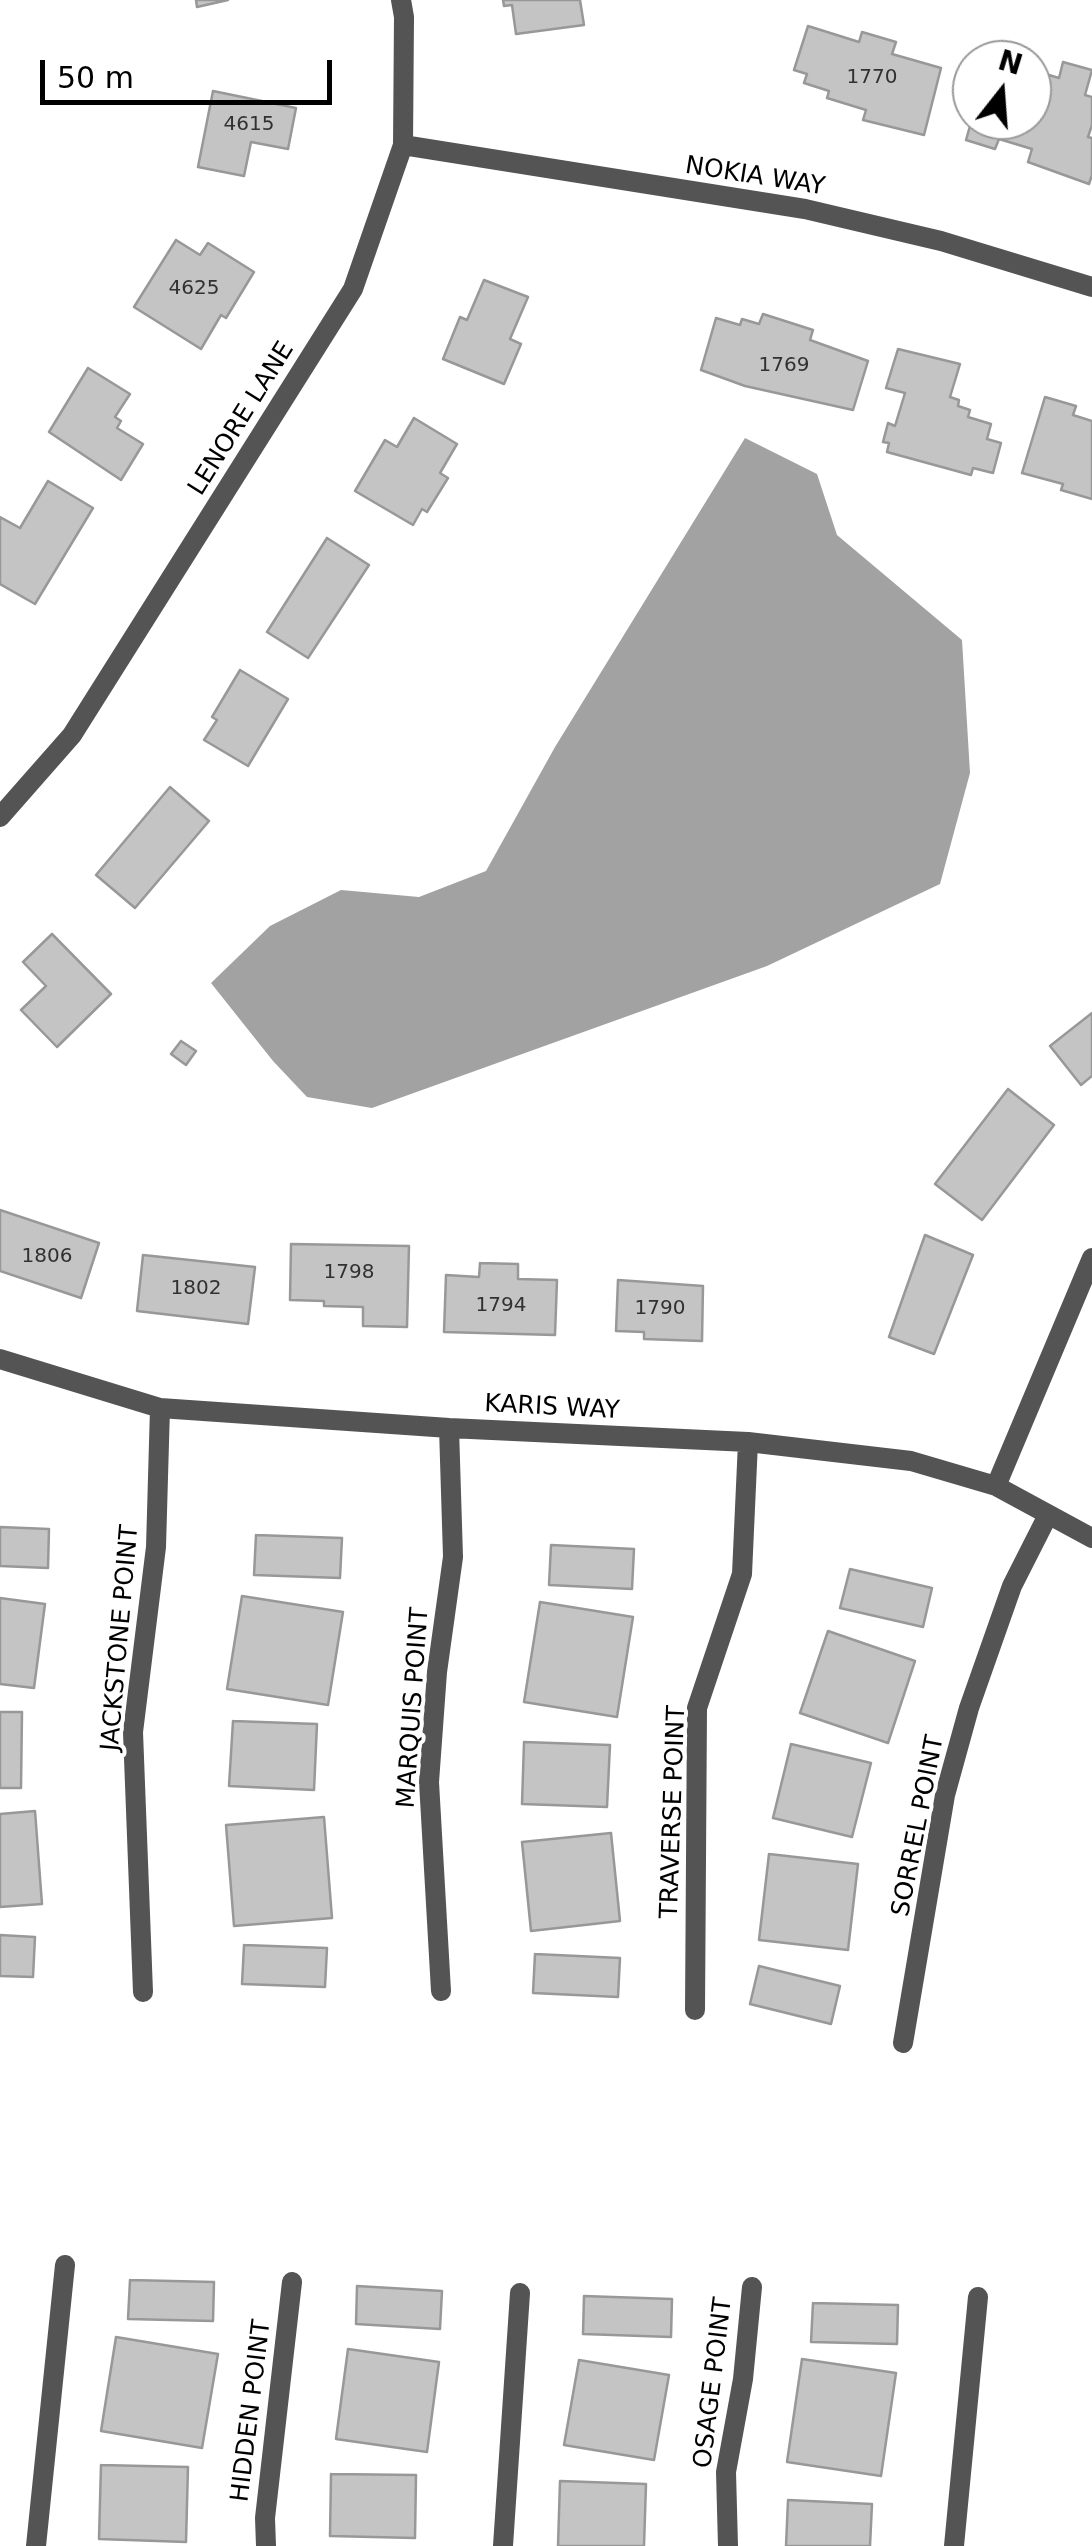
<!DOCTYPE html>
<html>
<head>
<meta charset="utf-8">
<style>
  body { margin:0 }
  #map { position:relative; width:1092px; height:2546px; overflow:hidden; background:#fff; font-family:"DejaVu Sans",sans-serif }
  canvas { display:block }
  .north { position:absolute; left:952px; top:40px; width:100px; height:100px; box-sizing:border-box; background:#fff; border:2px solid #999; border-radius:50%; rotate:17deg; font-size:28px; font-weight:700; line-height:40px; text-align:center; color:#000 }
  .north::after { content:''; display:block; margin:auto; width:35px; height:45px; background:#000; clip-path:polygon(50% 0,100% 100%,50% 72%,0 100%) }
  .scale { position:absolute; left:40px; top:60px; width:292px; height:45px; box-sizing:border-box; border:5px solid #000; border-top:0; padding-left:12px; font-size:30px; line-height:35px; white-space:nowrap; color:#000; -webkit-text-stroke:8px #fff; paint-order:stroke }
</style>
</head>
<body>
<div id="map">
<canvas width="1092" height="2546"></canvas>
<div class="north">N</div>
<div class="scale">50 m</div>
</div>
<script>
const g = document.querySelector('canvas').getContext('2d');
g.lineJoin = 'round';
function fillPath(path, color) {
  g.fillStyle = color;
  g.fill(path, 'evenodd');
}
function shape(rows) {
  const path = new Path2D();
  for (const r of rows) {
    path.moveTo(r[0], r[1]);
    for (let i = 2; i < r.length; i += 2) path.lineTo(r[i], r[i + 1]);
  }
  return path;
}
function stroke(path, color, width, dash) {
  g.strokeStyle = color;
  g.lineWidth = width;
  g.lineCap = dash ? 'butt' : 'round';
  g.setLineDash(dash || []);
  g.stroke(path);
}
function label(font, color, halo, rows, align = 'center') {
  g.font = font + ' "DejaVu Sans",sans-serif';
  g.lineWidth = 8;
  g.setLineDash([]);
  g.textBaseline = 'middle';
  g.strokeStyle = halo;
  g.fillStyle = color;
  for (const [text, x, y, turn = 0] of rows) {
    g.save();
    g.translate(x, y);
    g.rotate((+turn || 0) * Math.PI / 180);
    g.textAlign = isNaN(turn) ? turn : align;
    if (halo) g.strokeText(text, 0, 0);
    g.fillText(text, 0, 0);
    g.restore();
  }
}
const water = shape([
  [745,438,817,474,837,535,962,640,970,773,940,884,767,966,372,1108,307,1097,273,1061,211,983,270,926,341,890,419,897,486,871,555,747]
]);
const building = shape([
  [196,0,228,0,197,7,196,0],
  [503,0,580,0,584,25,516,34,512,5,504,6,503,0],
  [808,26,859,42,862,32,896,42,892,54,941,68,924,135,863,120,866,110,827,98,829,91,804,83,807,74,794,70,808,26],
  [1063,62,1092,70,1085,95,1092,97,1092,125,1088,137,1092,138,1092,175,1089,184,1028,162,1032,149,999,139,995,149,966,140,972,119,1032,120,1032,70,1059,78,1063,62],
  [213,91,296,108,288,149,251,142,244,176,198,167,213,91],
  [176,240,200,255,208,243,254,272,226,318,221,315,201,349,134,307,176,240],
  [484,280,528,297,510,339,521,344,504,384,443,359,460,317,467,320,484,280],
  [763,314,813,330,810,340,868,361,853,410,745,386,701,370,716,318,740,325,742,319,759,324,763,314],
  [898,349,960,364,950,397,959,400,958,406,970,410,968,417,991,424,987,439,1001,443,993,473,973,468,971,475,887,452,889,443,883,442,888,423,895,426,905,393,886,388,898,349],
  [88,368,130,394,115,417,121,421,117,428,143,444,121,480,49,432,88,368],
  [1045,397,1076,406,1073,415,1092,421,1092,499,1061,490,1063,484,1022,473,1045,397],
  [414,418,457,444,440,473,448,478,427,512,422,509,413,525,355,491,385,440,397,447,414,418],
  [48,481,93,508,35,604,0,584,0,517,20,528,48,481],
  [327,538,369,565,308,658,267,632,327,538],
  [240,670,288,699,248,766,204,740,217,720,212,717,240,670],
  [170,787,209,821,135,908,96,875,170,787],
  [52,934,111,994,57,1047,21,1010,46,986,23,962,52,934],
  [1092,1013,1092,1076,1081,1085,1050,1046,1092,1013],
  [181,1041,196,1051,186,1065,171,1054,181,1041],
  [1008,1089,1054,1125,982,1220,935,1184,1008,1089],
  [0,1210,99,1243,81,1298,0,1271,0,1210],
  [925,1235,973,1255,934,1354,889,1337,925,1235],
  [291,1244,409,1246,407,1327,363,1326,363,1307,324,1306,324,1301,290,1300,291,1244],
  [143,1255,255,1267,248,1324,137,1311,143,1255],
  [480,1263,518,1264,518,1279,557,1280,555,1335,444,1332,446,1275,479,1277,480,1263],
  [618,1280,703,1286,702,1341,644,1339,644,1332,616,1331,618,1280],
  [0,1527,49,1529,48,1568,0,1566,0,1527],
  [256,1535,342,1538,340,1578,254,1575,256,1535],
  [551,1545,634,1549,632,1589,549,1585,551,1545],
  [850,1569,932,1588,923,1627,840,1608,850,1569],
  [242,1596,343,1612,328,1705,227,1689,242,1596],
  [0,1598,45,1604,34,1688,0,1684,0,1598],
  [540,1602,633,1617,617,1717,524,1702,540,1602],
  [828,1631,915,1661,888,1743,800,1713,828,1631],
  [0,1712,22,1712,21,1788,0,1788,0,1712],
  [233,1721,317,1724,314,1790,229,1786,233,1721],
  [524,1742,610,1745,607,1807,522,1804,524,1742],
  [791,1744,871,1763,852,1837,773,1818,791,1744],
  [35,1811,42,1904,0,1907,0,1814,35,1811],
  [324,1817,332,1918,234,1926,226,1825,324,1817],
  [611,1833,620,1921,531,1931,522,1842,611,1833],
  [769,1854,858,1864,848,1950,759,1940,769,1854],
  [0,1935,35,1937,33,1977,0,1976,0,1935],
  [244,1945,327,1948,325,1987,242,1984,244,1945],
  [535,1954,620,1958,618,1997,533,1993,535,1954],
  [759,1966,840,1986,831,2024,750,2004,759,1966],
  [130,2280,214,2282,213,2321,128,2319,130,2280],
  [357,2286,442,2291,440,2329,356,2324,357,2286],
  [584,2296,672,2299,671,2337,583,2334,584,2296],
  [813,2303,898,2305,897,2344,811,2342,813,2303],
  [116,2337,218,2354,202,2448,101,2431,116,2337],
  [348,2349,439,2362,427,2452,336,2439,348,2349],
  [802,2359,896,2373,881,2476,787,2462,802,2359],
  [579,2360,669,2375,654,2460,564,2445,579,2360],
  [101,2465,188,2467,186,2542,99,2539,101,2465],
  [331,2474,416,2475,415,2538,330,2536,331,2474],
  [560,2481,646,2484,644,2546,558,2546,560,2481],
  [788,2500,872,2504,870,2546,786,2546,788,2500]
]);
const street = shape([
  [403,145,805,209,941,241,1092,287],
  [0,817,72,735,353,289,403,145,404,17,401,0],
  [0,1359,160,1408,449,1428,748,1442,911,1461,996,1486,1092,1538],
  [996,1486,1092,1258],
  [441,1991,429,1782,437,1672,453,1557,449,1428],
  [143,1992,133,1732,156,1547,160,1408],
  [695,2010,697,1708,742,1574,748,1442],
  [903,2043,945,1795,969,1708,1012,1586,1048,1515],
  [36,2546,65,2265],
  [266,2546,265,2518,292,2282],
  [503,2546,520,2293],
  [728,2546,726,2472,743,2379,752,2287],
  [954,2546,978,2297]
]);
const numberNames = [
  ["1770",872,78],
  ["4615",249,125],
  ["4625",194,289],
  ["1769",784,366],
  ["1806",47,1257],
  ["1798",349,1273],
  ["1802",196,1289],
  ["1794",501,1306],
  ["1790",660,1309]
];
const streetNames = [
  ["NOKIA WAY",755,177,9],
  ["LENORE LANE",242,419,-58],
  ["KARIS WAY",552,1408,3],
  ["JACKSTONE POINT",121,1638,-85],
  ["MARQUIS POINT",414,1708,-86],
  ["TRAVERSE POINT",674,1812,-88],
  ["SORREL POINT",919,1826,-79],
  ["OSAGE POINT",714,2383,-83],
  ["HIDDEN POINT",252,2411,-83]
];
fillPath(water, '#a2a2a2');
fillPath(building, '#c4c4c4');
stroke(building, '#989898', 2.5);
stroke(street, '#545454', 20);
label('20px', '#313131', null, numberNames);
label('25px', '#000', '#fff', streetNames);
</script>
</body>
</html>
